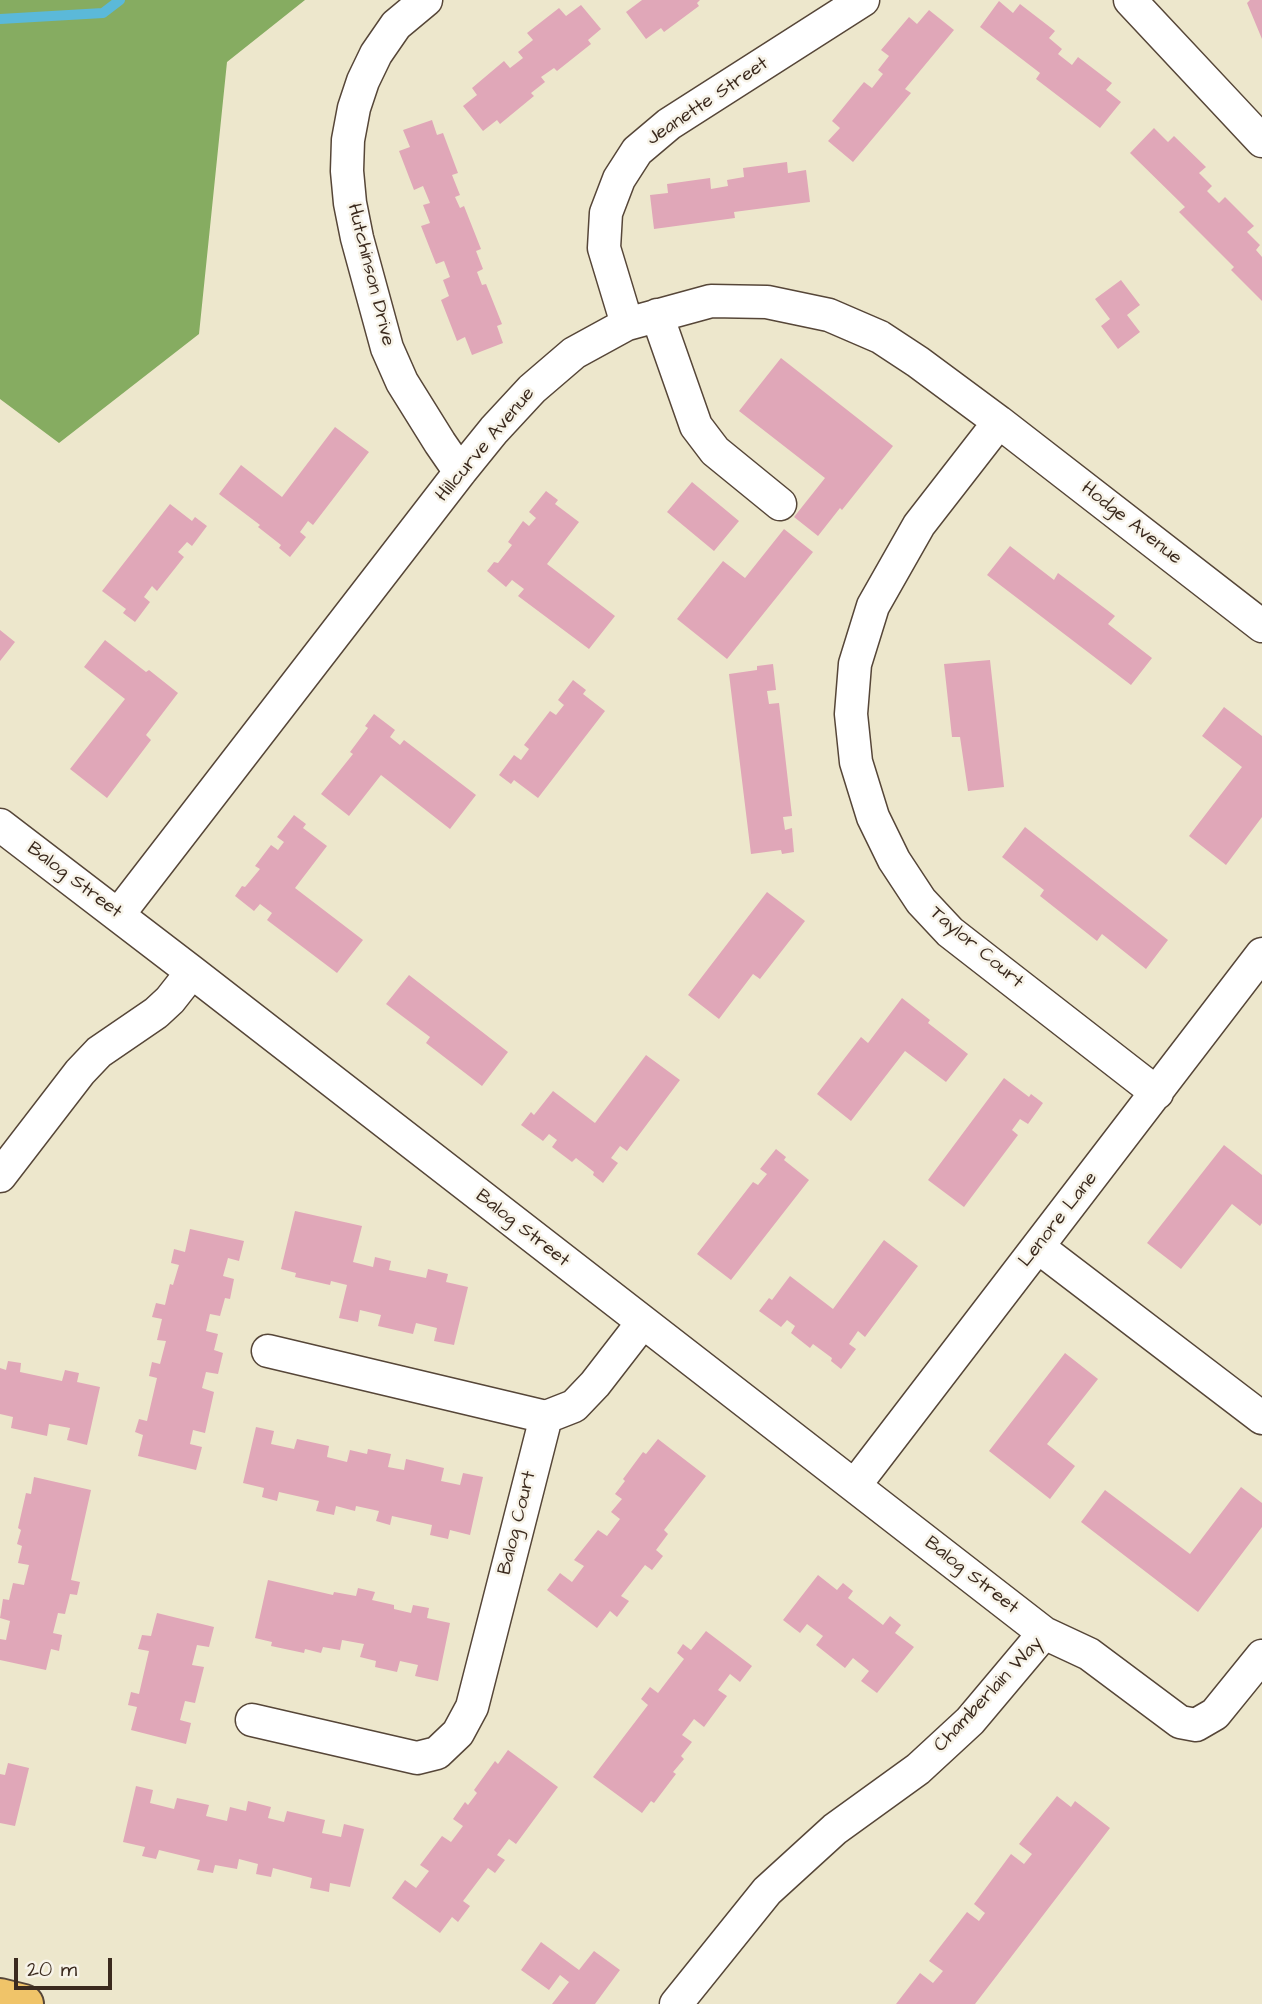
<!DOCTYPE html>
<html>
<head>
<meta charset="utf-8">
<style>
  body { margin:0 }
  #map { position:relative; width:1262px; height:2004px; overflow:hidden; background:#ede7cc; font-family:"Architects Daughter",sans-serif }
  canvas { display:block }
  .scale { position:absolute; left:14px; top:1958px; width:98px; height:32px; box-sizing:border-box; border:4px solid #3b2a1e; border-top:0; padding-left:9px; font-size:21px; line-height:24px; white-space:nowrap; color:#3b2a1e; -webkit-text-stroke:5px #f7f3e8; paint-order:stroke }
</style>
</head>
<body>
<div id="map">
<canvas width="1262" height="2004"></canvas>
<div class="scale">20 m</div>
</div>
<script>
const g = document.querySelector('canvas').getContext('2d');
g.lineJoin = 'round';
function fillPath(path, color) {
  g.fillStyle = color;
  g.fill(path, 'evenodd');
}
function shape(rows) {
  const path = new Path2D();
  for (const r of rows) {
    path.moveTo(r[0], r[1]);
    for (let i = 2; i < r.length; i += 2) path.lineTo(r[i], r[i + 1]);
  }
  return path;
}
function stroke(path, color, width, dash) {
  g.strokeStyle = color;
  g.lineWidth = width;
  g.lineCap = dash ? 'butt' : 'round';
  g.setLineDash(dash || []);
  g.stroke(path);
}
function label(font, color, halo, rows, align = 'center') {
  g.font = font + ' "Architects Daughter",sans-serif';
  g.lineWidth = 5;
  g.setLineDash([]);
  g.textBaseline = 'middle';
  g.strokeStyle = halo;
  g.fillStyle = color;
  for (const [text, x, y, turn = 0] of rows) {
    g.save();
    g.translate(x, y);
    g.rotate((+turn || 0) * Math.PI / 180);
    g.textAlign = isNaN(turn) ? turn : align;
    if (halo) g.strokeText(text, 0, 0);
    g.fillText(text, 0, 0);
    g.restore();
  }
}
const forest = shape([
  [0,0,305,0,227,62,199,334,59,443,0,399]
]);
const stream = shape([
  [0,19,103,13,120,0]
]);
const building = shape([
  [642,0,700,0,697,3,699,6,664,32,661,28,646,39,626,12],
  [1250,0,1262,0,1262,39,1247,3],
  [999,1,1013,13,1020,4,1055,31,1049,38,1062,49,1058,54,1072,65,1078,57,1112,83,1106,90,1121,102,1100,128,1036,79,1040,73,980,27],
  [581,5,601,29,588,40,591,44,557,71,554,68,541,77,545,82,531,93,534,96,500,124,497,120,483,131,463,106,477,95,472,88,504,61,510,68,523,58,518,52,533,40,527,33,559,8,566,16],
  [929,10,954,30,905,89,911,93,853,162,828,141,840,128,832,121,864,82,872,88,883,74,878,70,889,56,881,50,909,17,917,24],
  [432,120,437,135,443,133,458,173,452,175,460,195,455,197,460,208,464,206,481,249,476,251,483,269,477,272,482,285,486,284,502,324,497,326,503,343,472,355,465,337,457,341,441,300,449,296,443,280,450,277,444,261,436,264,421,226,430,223,423,205,430,203,423,186,414,190,399,151,410,147,403,130],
  [1154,128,1168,142,1174,136,1206,167,1199,173,1212,186,1207,191,1219,203,1225,197,1254,226,1247,232,1260,245,1256,250,1262,257,1262,301,1231,270,1234,267,1179,212,1185,207,1130,153],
  [787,162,788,173,806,170,810,202,734,212,735,218,654,229,650,195,668,193,667,184,710,178,711,189,728,186,727,180,744,177,743,168],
  [1121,280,1140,305,1127,315,1140,332,1118,349,1101,326,1110,319,1095,299],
  [781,358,893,446,842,510,840,508,818,536,794,517,825,478,739,411],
  [335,427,369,452,313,525,308,521,300,532,306,537,290,557,279,548,281,545,258,527,260,525,219,494,241,465,282,497],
  [692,482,739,521,714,551,667,512],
  [546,491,558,500,555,504,579,522,547,564,615,616,589,649,518,596,524,589,512,580,506,587,487,571,494,562,498,563,512,545,508,542,523,521,529,526,536,518,529,512],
  [170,504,192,521,195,517,207,526,192,546,187,542,178,552,184,557,157,591,152,586,144,597,150,602,135,622,123,613,126,609,102,591],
  [784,529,813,552,727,659,677,619,723,561,745,578],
  [1010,546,1054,580,1058,573,1115,616,1108,624,1152,658,1131,685,987,575],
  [0,630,15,642,0,661],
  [105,640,146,672,149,670,178,693,146,735,151,740,107,798,70,769,125,699,84,667],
  [990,660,1004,787,968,791,960,737,952,737,944,664],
  [773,664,776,690,767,691,769,704,779,703,792,816,783,817,785,830,792,828,794,852,782,854,781,850,751,854,729,674,757,670,757,666],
  [573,680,586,690,583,694,605,711,538,798,514,780,511,784,499,775,514,755,521,760,529,749,524,745,550,711,556,715,564,705,558,700],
  [1224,707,1262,736,1262,817,1226,865,1189,836,1242,767,1202,736],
  [374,714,395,730,390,737,400,745,404,740,476,795,450,829,381,775,349,816,321,794,353,754,350,752,368,728,365,726],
  [294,815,306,824,303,828,327,846,295,888,363,940,337,973,267,920,272,913,260,904,254,911,235,896,242,886,245,887,260,869,255,866,271,845,278,850,284,842,277,837],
  [1025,827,1168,940,1146,969,1102,934,1097,941,1040,896,1044,890,1002,857],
  [767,892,805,921,760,979,753,974,719,1019,688,995],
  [409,975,508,1052,482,1086,426,1043,430,1037,386,1004],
  [902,998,930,1020,928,1023,968,1054,946,1082,905,1051,851,1121,817,1094,861,1037,868,1043],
  [646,1055,680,1080,627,1151,620,1146,611,1158,618,1163,603,1183,593,1175,594,1172,576,1158,572,1162,552,1147,557,1140,549,1134,543,1141,521,1125,531,1112,534,1115,553,1091,595,1123],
  [1004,1078,1029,1097,1031,1094,1043,1103,1028,1124,1020,1119,1012,1130,1018,1135,964,1207,928,1180],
  [1224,1145,1262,1175,1262,1223,1260,1226,1232,1204,1181,1269,1147,1243],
  [776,1149,786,1157,784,1160,809,1180,731,1280,697,1254,753,1182,758,1185,767,1174,760,1169],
  [295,1211,362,1226,353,1262,373,1267,375,1257,391,1261,389,1270,426,1278,428,1269,448,1274,446,1282,468,1287,454,1345,434,1341,437,1328,416,1323,413,1334,378,1326,381,1315,360,1310,358,1322,339,1318,347,1285,331,1281,330,1285,295,1277,296,1273,281,1269],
  [190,1229,244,1241,239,1261,228,1258,223,1276,234,1279,230,1299,225,1298,220,1316,210,1314,206,1331,218,1334,214,1350,223,1353,218,1374,206,1372,202,1388,214,1392,205,1433,193,1430,190,1444,202,1447,196,1470,138,1456,143,1435,135,1432,139,1419,147,1421,157,1378,149,1376,152,1362,160,1364,166,1341,157,1340,162,1319,152,1317,156,1303,165,1305,170,1284,173,1285,179,1265,171,1263,174,1249,185,1252],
  [884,1240,918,1266,865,1337,858,1331,849,1344,856,1349,841,1369,831,1361,832,1358,813,1344,810,1348,791,1333,795,1326,787,1320,781,1327,759,1311,769,1298,772,1300,790,1276,833,1309],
  [1065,1353,1098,1379,1047,1444,1075,1466,1050,1499,989,1451],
  [8,1361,21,1363,20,1372,62,1381,65,1370,79,1373,77,1382,100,1387,87,1445,67,1440,70,1428,49,1424,47,1436,11,1428,13,1417,0,1414,0,1368,6,1370],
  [256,1427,274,1431,271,1444,294,1449,297,1439,329,1446,327,1457,347,1462,350,1450,367,1454,368,1449,391,1454,388,1467,404,1470,406,1459,444,1468,441,1481,460,1485,463,1473,483,1477,470,1535,450,1530,448,1539,430,1535,432,1525,392,1516,390,1525,376,1521,379,1511,356,1506,355,1511,336,1506,334,1515,316,1511,319,1501,279,1492,277,1501,262,1497,264,1488,243,1483],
  [658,1439,706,1476,664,1530,668,1534,656,1550,663,1556,652,1570,645,1565,621,1596,629,1601,617,1617,610,1611,597,1628,547,1590,560,1573,572,1582,584,1566,574,1560,598,1530,607,1536,620,1519,611,1512,622,1499,615,1494,625,1481,623,1479,643,1452,646,1454],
  [34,1477,91,1490,71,1580,80,1582,77,1595,70,1594,65,1614,58,1613,53,1633,62,1635,59,1651,51,1649,46,1670,0,1660,0,1639,6,1640,10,1621,0,1618,3,1599,9,1600,13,1583,24,1585,29,1565,18,1563,22,1546,17,1544,21,1530,18,1528,26,1493,31,1494],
  [1241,1487,1262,1503,1262,1527,1198,1612,1081,1522,1105,1490,1190,1554],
  [818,1575,837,1590,843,1583,853,1591,848,1598,883,1625,890,1616,901,1625,895,1633,914,1647,877,1693,861,1681,869,1671,853,1658,845,1668,816,1645,823,1636,807,1624,800,1633,783,1620],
  [268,1580,333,1595,334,1592,356,1596,358,1588,375,1592,372,1600,394,1605,394,1609,411,1613,413,1605,429,1608,427,1618,450,1623,438,1681,415,1676,418,1665,400,1661,397,1672,375,1667,376,1661,360,1657,364,1644,342,1640,340,1650,323,1647,321,1653,305,1649,304,1653,271,1646,272,1642,255,1638],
  [157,1613,214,1627,209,1647,197,1645,192,1665,204,1667,195,1703,185,1701,180,1720,191,1723,186,1744,131,1730,137,1707,128,1705,131,1692,139,1694,149,1651,138,1649,142,1635,151,1636],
  [706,1631,752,1666,740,1682,730,1674,718,1690,727,1696,704,1727,694,1719,682,1735,692,1742,681,1756,684,1759,673,1772,676,1774,654,1803,651,1801,642,1813,593,1777,648,1705,641,1699,650,1687,658,1693,684,1659,677,1653,683,1644,691,1650],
  [508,1750,558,1787,516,1844,509,1839,497,1855,505,1860,495,1873,488,1868,463,1901,470,1906,458,1922,452,1917,440,1933,392,1898,405,1880,416,1888,429,1871,420,1865,442,1836,451,1842,463,1826,453,1819,465,1802,468,1805,477,1793,474,1790,495,1761,498,1764],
  [8,1763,29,1768,15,1826,0,1823,0,1774,5,1775],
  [136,1786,153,1790,150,1803,174,1809,177,1798,209,1805,206,1816,227,1821,230,1807,246,1811,248,1801,271,1807,268,1818,284,1822,287,1811,325,1820,322,1833,341,1837,344,1824,364,1829,350,1887,330,1883,329,1892,310,1888,312,1878,273,1868,271,1877,256,1874,258,1864,239,1859,237,1869,215,1865,213,1873,197,1870,200,1860,159,1850,156,1859,142,1856,145,1847,123,1842],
  [1057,1796,1071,1807,1075,1801,1110,1828,975,2004,896,2004,920,1973,933,1983,943,1971,929,1961,967,1912,979,1921,985,1913,974,1904,1011,1854,1024,1864,1032,1854,1019,1844],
  [541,1942,579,1970,594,1951,620,1970,595,2004,552,2004,569,1982,560,1975,549,1990,521,1970]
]);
const minor = shape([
  [426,0,396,25,376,54,363,81,354,108,348,140,347,171,350,203,357,238,387,348,402,382,440,443,460,472],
  [1130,0,1262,141],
  [657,315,696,426,715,451,780,504],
  [627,324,604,248,606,213,619,179,637,151,669,124,863,0],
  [999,422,919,525,873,606,855,664,851,714,856,762,873,817,894,860,921,901,950,932,1157,1093],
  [0,825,192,972,1044,1633],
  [118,915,460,472,494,430,532,389,574,353,627,324,711,301,767,302,829,315,880,337,918,362,999,422,1262,626],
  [0,1176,80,1072,99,1052,156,1013,170,1000,192,972],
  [1038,1247,1262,1418],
  [268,1351,546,1417],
  [855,1485,1262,954],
  [252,1720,417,1758,437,1753,458,1733,472,1707,546,1417,574,1406,595,1384,643,1322],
  [676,2004,767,1891,835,1829,918,1769,970,1721,1044,1633,1089,1654,1180,1722,1196,1725,1215,1714,1262,1656]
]);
const major = shape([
  [0,1998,24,2004]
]);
const streetNames = [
  ["Jeanette Street",708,102,-34],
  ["Hutchinson Drive",370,275,76],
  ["Hillcurve Avenue",486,445,-50],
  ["Hodge Avenue",1131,524,38],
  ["Balog Street",74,881,37],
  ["Taylor Court",976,948,40],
  ["Lenore Lane",1059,1220,-52],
  ["Balog Street",522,1229,38],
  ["Balog Court",518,1523,-76],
  ["Balog Street",971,1576,38],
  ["Chamberlain Way",989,1695,-47]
];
fillPath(forest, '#86ac61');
stroke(stream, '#5bb9d9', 10);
fillPath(building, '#e0a7b8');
stroke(minor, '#564638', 35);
stroke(major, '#564638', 42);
stroke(minor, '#fff', 32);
stroke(major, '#f0c469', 38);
label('19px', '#3b2a1e', '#f7f3e8', streetNames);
</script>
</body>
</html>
